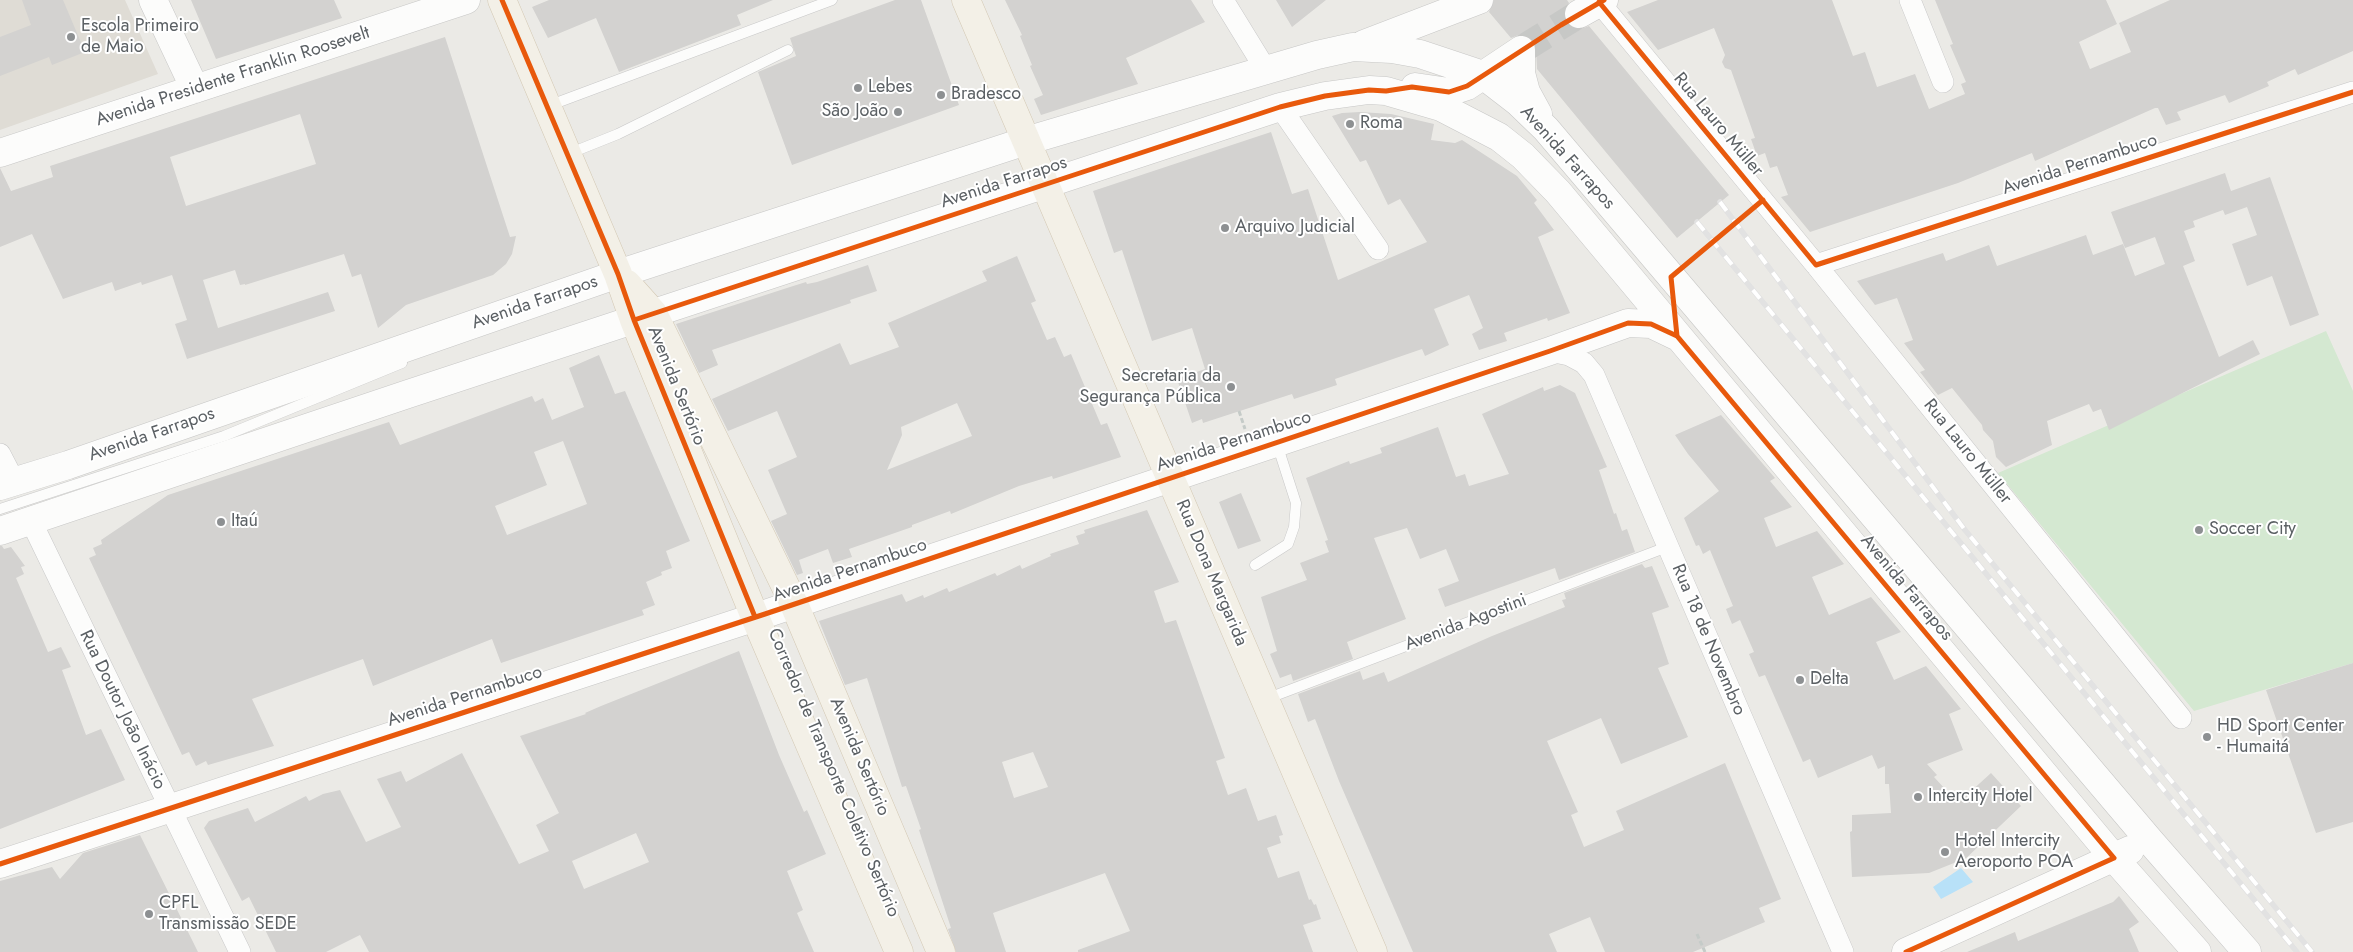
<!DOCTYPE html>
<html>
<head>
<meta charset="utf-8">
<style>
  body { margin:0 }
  canvas { display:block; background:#ebeae6 }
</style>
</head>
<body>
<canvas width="2353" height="952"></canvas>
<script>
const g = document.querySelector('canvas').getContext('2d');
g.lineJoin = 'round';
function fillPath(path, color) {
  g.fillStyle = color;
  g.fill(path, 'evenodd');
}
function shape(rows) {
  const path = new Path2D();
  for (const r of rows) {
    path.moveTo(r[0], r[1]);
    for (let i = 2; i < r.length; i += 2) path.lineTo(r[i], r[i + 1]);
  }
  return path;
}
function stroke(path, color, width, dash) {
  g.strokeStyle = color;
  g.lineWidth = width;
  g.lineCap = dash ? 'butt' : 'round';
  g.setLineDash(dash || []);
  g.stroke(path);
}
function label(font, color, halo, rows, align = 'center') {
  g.font = font + ' Jost,sans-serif';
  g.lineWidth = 4;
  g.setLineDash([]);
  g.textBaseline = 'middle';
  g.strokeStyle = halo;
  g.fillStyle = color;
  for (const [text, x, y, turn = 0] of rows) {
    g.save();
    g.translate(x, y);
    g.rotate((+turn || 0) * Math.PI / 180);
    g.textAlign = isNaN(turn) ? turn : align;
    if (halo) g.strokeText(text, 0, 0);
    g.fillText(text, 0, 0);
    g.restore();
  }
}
const education = shape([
  [0,0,125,0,158,74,0,130]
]);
const green = shape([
  [2326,331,2353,391,2353,663,2194,711,1998,473]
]);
const water = shape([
  [1961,868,1973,882,1941,899,1933,887]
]);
const building = shape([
  [22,0,63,0,85,52,52,65,49,57,0,76,0,37,31,25],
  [191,0,334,0,342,18,216,59],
  [549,0,773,0,737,15,741,25,619,72,596,18,548,38,532,7],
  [895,0,921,0,959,105,792,165,758,72,796,56,790,38],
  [1005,0,1191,0,1205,22,1126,58,1138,84,1041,115,1034,99,1043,95,1030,66,1032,65,1020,36,1022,35],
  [1276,0,1326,0,1292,27],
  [1494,0,1567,0,1569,3,1563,13,1566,22,1571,28,1578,30,1589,26,1729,195,1677,238,1537,69,1536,49,1534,41,1521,34,1511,38,1489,12],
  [1658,0,1832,0,1853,56,1865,52,1877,87,1915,74,1929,109,1965,94,1961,84,1966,82,1950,45,1953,44,1935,0,2106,0,2117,24,2079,42,2090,69,2131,52,2119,23,2170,0,2353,0,2353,51,2298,75,2295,69,2267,82,2269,86,2229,103,2225,95,2177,112,2181,120,2166,125,2158,108,2155,108,2035,161,2032,153,1958,183,1810,232,1781,197,1788,195,1777,166,1770,168,1765,153,1757,156,1751,139,1755,138,1731,70,1725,68,1722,62,1725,55,1714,28,1658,50,1627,12],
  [445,37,510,237,516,236,512,254,506,264,493,275,406,305,378,328,361,274,352,277,344,254,245,285,245,284,240,285,235,270,203,280,218,328,328,292,335,311,187,359,175,324,187,320,172,275,142,285,141,282,115,291,112,282,63,299,32,234,0,247,0,168,11,191,53,177,50,166],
  [300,114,316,164,186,206,170,157],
  [1360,112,1391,114,1434,124,1431,140,1455,143,1462,140,1517,176,1537,200,1534,203,1554,230,1538,237,1570,313,1548,321,1547,318,1504,333,1507,341,1479,350,1472,334,1483,328,1469,295,1434,309,1449,345,1425,356,1422,349,1335,379,1337,385,1294,399,1292,394,1203,423,1202,419,1192,423,1177,379,1205,369,1192,328,1152,341,1122,250,1114,253,1093,191,1271,132,1292,194,1308,189,1338,280,1427,242,1400,199,1388,205,1366,160,1360,162,1332,116,1342,113],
  [2225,173,2231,191,2270,177,2319,315,2290,326,2272,276,2247,286,2232,244,2257,235,2247,207,2225,215,2223,210,2193,221,2195,227,2184,231,2195,261,2183,266,2219,357,2253,340,2260,354,2109,430,2101,409,2093,412,2089,404,2047,421,2052,445,2006,467,1996,457,1993,441,1983,430,1982,425,1952,388,1938,395,1920,372,1925,370,1904,343,1913,340,1897,298,1875,305,1857,281,1943,253,1946,261,1989,245,1997,266,2086,235,2093,255,2123,244,2135,276,2165,264,2155,237,2125,248,2111,212],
  [1017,256,1036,301,1031,303,1047,340,1055,337,1064,357,1071,354,1101,425,1107,423,1121,457,1053,479,1052,476,1019,486,951,514,950,511,912,525,912,527,849,549,852,557,833,563,828,549,799,560,803,573,797,575,771,521,787,514,768,470,797,457,777,411,728,431,712,399,840,343,850,365,899,347,888,323,987,281,982,271],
  [957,403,972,436,887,470,902,435,901,427],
  [868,265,877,291,850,300,851,303,712,350,718,365,699,373,676,324,790,287,806,282,807,284,817,282],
  [599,355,615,394,625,391,690,541,666,551,672,568,661,572,662,575,646,582,655,605,642,610,644,615,501,663,492,639,373,686,363,659,252,699,274,746,208,765,206,761,196,766,189,752,182,755,89,558,96,555,93,548,102,544,101,540,168,495,389,422,400,445,532,396,535,402,543,398,552,420,584,407,569,368],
  [563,441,587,504,507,535,495,506,547,485,534,452],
  [1560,385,1575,393,1607,467,1599,470,1614,514,1616,513,1622,531,1627,529,1635,552,1559,580,1555,568,1445,607,1438,589,1459,581,1446,549,1420,559,1407,528,1374,538,1406,619,1347,642,1353,659,1293,681,1291,674,1280,678,1270,654,1277,651,1261,597,1307,580,1300,563,1329,552,1325,541,1328,540,1306,478,1349,461,1350,464,1382,453,1380,448,1438,427,1456,477,1465,474,1469,486,1509,474,1482,414,1543,387,1544,391],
  [1721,415,1775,478,1770,481,1792,507,1764,518,1776,547,1817,531,1844,564,1812,577,1829,615,1871,597,1901,632,1876,642,1894,680,1926,666,1961,709,1949,714,1963,750,1927,764,1937,775,1934,777,1958,803,1991,773,2021,806,1961,863,1959,861,1929,873,1852,877,1850,832,1852,831,1852,815,1891,813,1889,784,1885,784,1885,766,1878,769,1872,755,1818,778,1810,759,1803,762,1765,675,1759,677,1749,654,1754,652,1740,620,1732,624,1726,609,1733,606,1710,550,1703,554,1699,545,1696,546,1684,518,1719,491,1688,454,1675,435],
  [1241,493,1261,541,1238,549,1219,502],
  [1147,510,1179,582,1154,591,1165,623,1176,620,1191,662,1225,758,1216,761,1228,795,1246,788,1258,821,1276,815,1283,835,1279,836,1281,843,1267,848,1278,878,1299,871,1309,900,1311,899,1314,905,1316,904,1321,919,1303,925,1313,952,1078,952,1078,950,1130,931,1105,873,993,913,1006,952,956,952,948,929,951,928,919,830,921,829,906,786,902,787,867,678,845,685,819,621,902,594,906,602,923,595,924,598,947,588,949,592,995,573,997,576,1020,565,1022,569,1051,556,1050,554,1079,544,1076,536,1085,533,1084,530],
  [1033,752,1048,787,1014,798,1002,762],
  [0,546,2,546,4,549,11,547,25,566,21,567,24,574,16,578,48,652,61,647,71,667,62,670,86,735,101,729,125,780,0,829],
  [1642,564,1645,568,1652,566,1669,607,1652,613,1669,664,1658,668,1688,737,1621,764,1601,718,1547,741,1578,812,1571,815,1584,847,1624,830,1616,811,1725,763,1781,899,1759,908,1765,922,1693,952,1605,952,1590,917,1549,934,1557,952,1413,952,1339,781,1317,724,1315,719,1308,722,1298,694,1360,671,1363,680,1384,672,1388,682,1492,636,1565,607,1562,600,1566,599,1564,593],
  [739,651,779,755,804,812,807,810,826,854,787,871,803,910,797,913,814,952,369,952,360,935,326,952,276,952,249,897,242,901,204,828,209,821,248,808,255,822,306,796,309,801,323,794,340,790,366,842,401,827,377,779,401,771,406,782,462,753,519,864,549,851,536,825,559,813,520,736,586,714,585,713,601,706],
  [636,833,649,862,584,889,572,861],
  [2353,663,2353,822,2316,833,2266,690],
  [140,835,198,952,0,952,0,881,52,867,60,879,83,853],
  [2119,896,2139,922,2129,929,2139,952,1967,952,2015,932,2018,941,2113,902]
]);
const secondaryTunnel = shape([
  [1521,50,1579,14]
]);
const path = shape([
  [1689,262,1749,212],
  [1239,411,1245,429],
  [1697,934,1705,952]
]);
const lane = shape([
  [548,106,832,0],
  [568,154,618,134,788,50],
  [0,509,224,436,402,363],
  [1255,565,1288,544,1294,527,1296,503,1277,444],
  [1266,699,1667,547]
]);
const street = shape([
  [1223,0,1266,70],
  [1910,0,1943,82],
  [1599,2,1816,265,2181,718],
  [1280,107,1378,249],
  [1816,265,2353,92],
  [1550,351,1569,355,1584,363,1594,375,1843,952],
  [0,454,14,481],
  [31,521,240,952]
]);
const secondary = shape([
  [153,0,195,89],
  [1579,14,1604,0],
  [1364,44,1479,0],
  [1521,50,1521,73,1526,92,1538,114],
  [1415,87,1449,92,1467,86,1521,50],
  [0,153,466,0],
  [0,486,68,465,618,274,1026,141,1317,55,1353,47,1392,49,1420,54,1483,75,1518,102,1546,129,2150,841,2247,952],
  [0,531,408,394,1280,107,1325,96,1369,90,1386,91,1441,107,1499,137,1523,156,1558,192,2114,858,2197,952],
  [0,864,765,614,1550,351,1628,323,1651,324,1676,336],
  [1906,952,2130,850]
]);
const primary = shape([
  [502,0,618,274,634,320,755,617,899,952],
  [966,0,1373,952],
  [627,284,653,313,794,604,941,952]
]);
const rail = shape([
  [1720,202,1965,530,2312,952],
  [1697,222,2297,952]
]);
const cycleway = shape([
  [502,0,618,274,634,320,755,617],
  [1599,2,1816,265,2353,92],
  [634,320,1280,107,1325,96,1369,90,1386,91,1412,87,1449,92,1467,86,1561,25,1604,0],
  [1677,336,1671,277,1763,200],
  [0,864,765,614,1550,351,1628,323,1651,324,1677,336,2114,858,1906,952]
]);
const markers = [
  [71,37,5,"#8d9092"],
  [858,88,5,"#8d9092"],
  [941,95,5,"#8d9092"],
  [898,112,5,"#8d9092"],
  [1350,124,5,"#8d9092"],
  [1225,228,5,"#8d9092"],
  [1231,387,5,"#8d9092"],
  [221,522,5,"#8d9092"],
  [2199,530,5,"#8d9092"],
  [1800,680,5,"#8d9092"],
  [2207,737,5,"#8d9092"],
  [1918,797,5,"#8d9092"],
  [1945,852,5,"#8d9092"],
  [149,914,5,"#8d9092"]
];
const poiNames = [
  ["Escola Primeiro",81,27],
  ["de Maio",81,48],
  ["Lebes",868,88],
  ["Bradesco",951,95],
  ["São João",888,112,"right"],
  ["Roma",1360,124],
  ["Arquivo Judicial",1235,228],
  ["Secretaria da",1221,377,"right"],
  ["Segurança Pública",1221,398,"right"],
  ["Itaú",231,522],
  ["Soccer City",2209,530],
  ["Delta",1810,680],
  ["HD Sport Center",2217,727],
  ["- Humaitá",2217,748],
  ["Intercity Hotel",1928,797],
  ["Hotel Intercity",1955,842],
  ["Aeroporto POA",1955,863],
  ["CPFL",159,904],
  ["Transmissão SEDE",159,925]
];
const streetNames = [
  ["Avenida Presidente Franklin Roosevelt",233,77,-18],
  ["Rua Lauro Müller",1718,125,50],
  ["Avenida Farrapos",1567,158,48],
  ["Avenida Pernambuco",2080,165,-18],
  ["Avenida Farrapos",1004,183,-18],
  ["Avenida Farrapos",535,303,-19],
  ["Avenida Sertório",676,386,68],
  ["Avenida Farrapos",152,435,-19],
  ["Avenida Pernambuco",1234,442,-18],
  ["Rua Lauro Müller",1967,452,51],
  ["Avenida Pernambuco",850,571,-19],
  ["Rua Dona Margarida",1211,573,67],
  ["Avenida Farrapos",1906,588,50],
  ["Avenida Agostini",1466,623,-21],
  ["Rua 18 de Novembro",1708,640,67],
  ["Avenida Pernambuco",465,697,-18],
  ["Rua Doutor João Inácio",122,710,64],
  ["Avenida Sertório",859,757,67],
  ["Corredor de Transporte Coletivo Sertório",833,773,67]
];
fillPath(education, '#dfdcd5');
fillPath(green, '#d4e8d1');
fillPath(water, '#b8e1f8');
fillPath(building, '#d3d2d0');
stroke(secondaryTunnel, '#c7c8c6', 28, [28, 14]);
stroke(lane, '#c8c8c8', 11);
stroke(street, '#c8c8c8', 22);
stroke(secondary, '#c7c7c6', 29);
stroke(primary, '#d3c8b3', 29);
stroke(path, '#c5cbc8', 3, [5, 2.5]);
stroke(lane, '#fcfcfb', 10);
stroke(street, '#fcfcfb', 21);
stroke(secondary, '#fcfcfb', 28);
stroke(primary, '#f3f0e7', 28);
stroke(rail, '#e2e2e2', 5.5);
stroke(rail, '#fff', 4, [11]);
stroke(cycleway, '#e8590c', 5);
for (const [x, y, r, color] of markers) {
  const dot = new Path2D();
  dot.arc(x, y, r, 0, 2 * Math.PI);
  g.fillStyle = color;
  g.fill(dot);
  stroke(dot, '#fff', 2);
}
label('18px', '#5b6064', '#fff', poiNames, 'left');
label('18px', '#5b6064', '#fff', streetNames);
</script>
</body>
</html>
